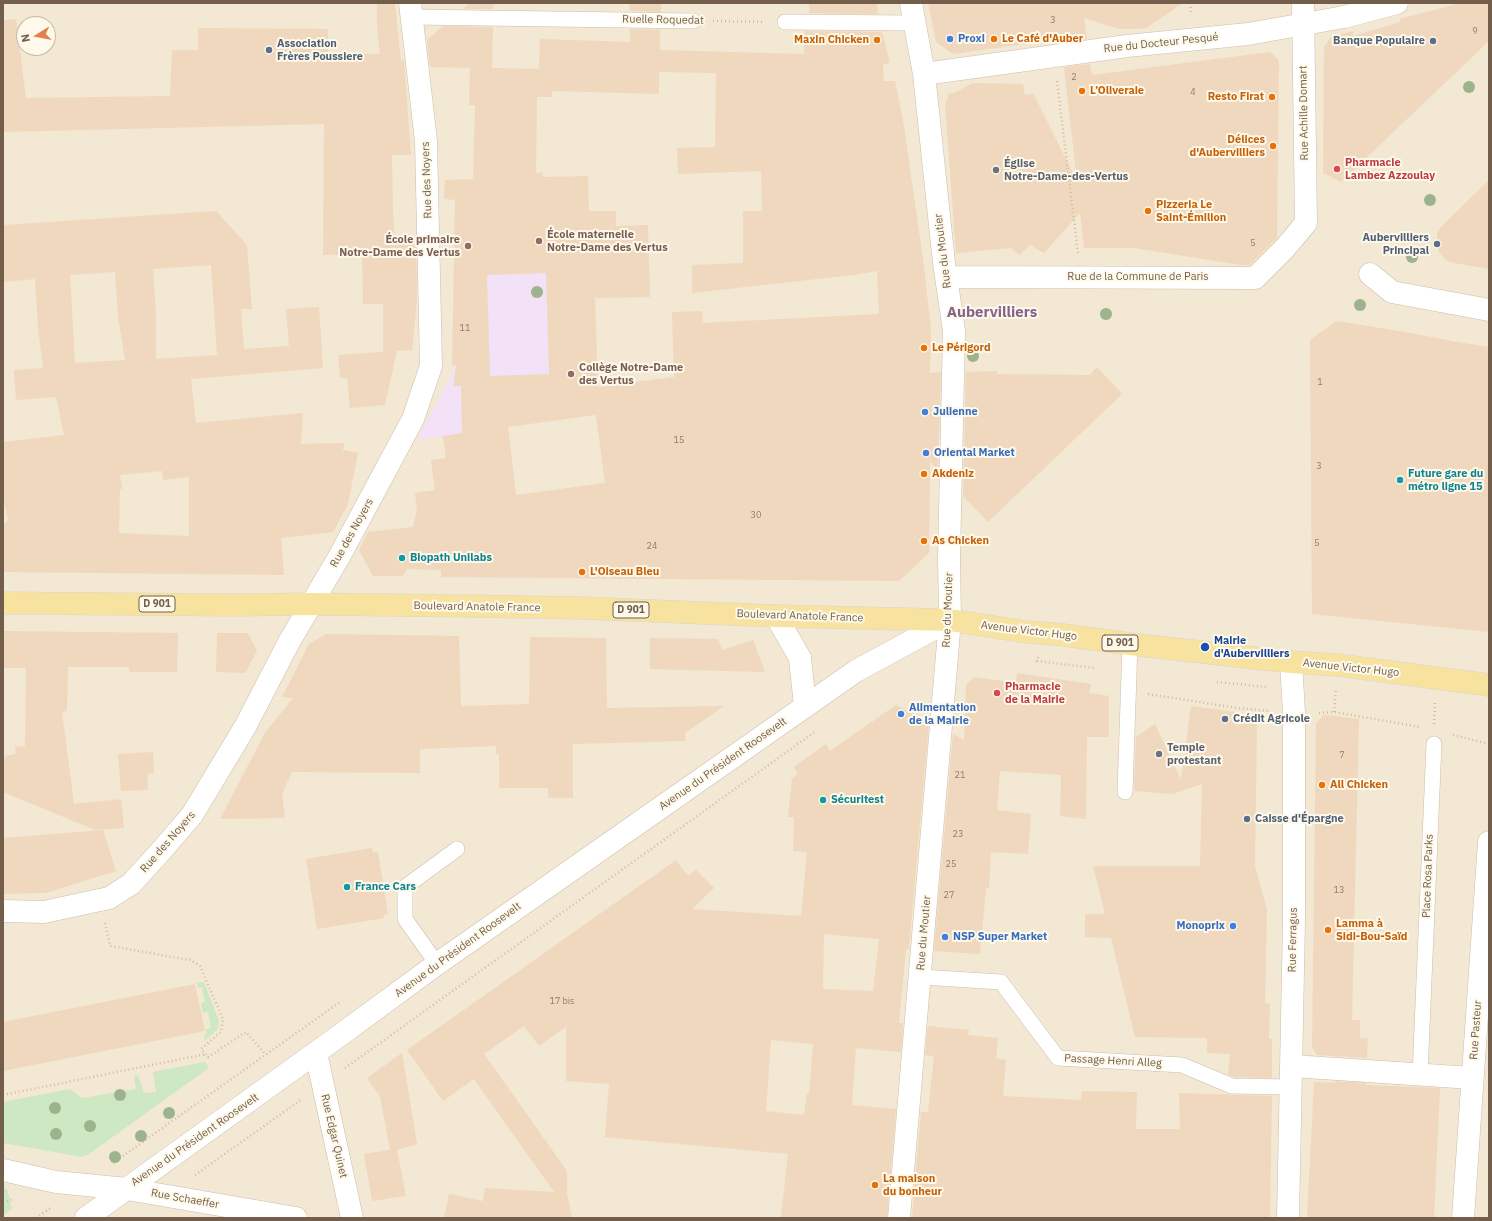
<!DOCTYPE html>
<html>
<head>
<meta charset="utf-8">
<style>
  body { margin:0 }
  #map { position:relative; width:1492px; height:1221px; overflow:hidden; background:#fbf5e4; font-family:"IBM Plex Sans",sans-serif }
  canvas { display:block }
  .frame { position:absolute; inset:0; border:4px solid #725e4b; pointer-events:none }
  .north { position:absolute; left:16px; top:16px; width:40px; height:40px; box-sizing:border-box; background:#fef9ea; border:1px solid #c6bbaa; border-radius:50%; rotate:259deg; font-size:11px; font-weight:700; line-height:16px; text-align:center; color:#725e4b }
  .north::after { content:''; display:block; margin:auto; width:14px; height:18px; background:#e0834e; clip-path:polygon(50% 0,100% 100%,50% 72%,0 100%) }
</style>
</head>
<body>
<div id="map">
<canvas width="1492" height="1221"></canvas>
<div class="frame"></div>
<div class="north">N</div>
</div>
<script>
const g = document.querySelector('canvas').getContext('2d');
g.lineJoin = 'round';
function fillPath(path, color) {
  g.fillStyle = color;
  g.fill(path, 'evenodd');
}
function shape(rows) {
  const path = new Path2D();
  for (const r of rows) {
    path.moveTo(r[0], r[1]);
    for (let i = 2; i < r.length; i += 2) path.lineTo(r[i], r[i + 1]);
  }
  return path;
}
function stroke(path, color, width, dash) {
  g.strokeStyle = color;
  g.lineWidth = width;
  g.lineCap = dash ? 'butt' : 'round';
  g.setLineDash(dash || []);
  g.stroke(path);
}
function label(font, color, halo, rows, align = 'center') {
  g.font = font + ' "IBM Plex Sans",sans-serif';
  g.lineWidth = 4;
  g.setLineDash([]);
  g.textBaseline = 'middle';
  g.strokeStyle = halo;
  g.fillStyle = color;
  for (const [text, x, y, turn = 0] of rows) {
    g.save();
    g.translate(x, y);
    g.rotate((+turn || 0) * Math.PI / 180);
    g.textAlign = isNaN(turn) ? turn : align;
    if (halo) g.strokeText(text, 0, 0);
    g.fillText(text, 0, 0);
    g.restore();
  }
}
const residential = shape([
  [3,3,1489,3,1489,1218,3,1218],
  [24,24,48,24,48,48,24,48]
]);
const education = shape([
  [648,225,650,297,595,298,561,420,417,440,452,374,455,233]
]);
const green = shape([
  [204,982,219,1021,217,1030,205,1040,204,1034,207,1034,206,1029,211,1028,208,1012,203,1013,201,1003,205,1002,202,987,198,988,197,983],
  [205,1062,209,1068,89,1154,82,1157,3,1143,3,1102,70,1089,82,1098,136,1089,134,1076,138,1075,144,1093,156,1092,153,1072],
  [3,1188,7,1189,12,1209,3,1215]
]);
const building = shape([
  [377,3,395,3,401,62,404,59,411,155,392,155,393,212,395,240,416,240,417,300,412,350,397,351,385,405,350,408,347,378,340,378,338,355,383,352,383,304,363,304,362,254,323,255,324,124,3,132,3,20,16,19,26,98,170,96,172,50,198,50,198,28,328,29,328,55,380,54,377,27],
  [470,3,494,3,493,9,463,9],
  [629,3,661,3,661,12,630,11],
  [809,3,877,3,878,14,809,13],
  [928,3,1183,3,1146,28,1136,29,1119,29,1084,18,1087,39,1062,42,1061,39,953,54,936,42],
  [1460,3,1489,3,1489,41,1341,182,1323,173,1324,47,1331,37,1353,31,1353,36,1400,22,1400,19],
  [443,26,493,27,492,68,539,69,540,39,630,42,630,29,660,30,660,50,804,54,805,31,882,32,890,63,883,64,884,81,895,81,903,120,924,267,931,330,930,373,941,372,938,470,930,461,929,553,899,581,441,577,441,570,407,569,403,576,373,576,359,550,368,532,413,527,417,510,415,493,435,490,431,460,446,458,443,436,462,433,461,386,453,386,456,365,452,366,455,200,444,199,445,180,473,179,475,105,469,105,470,68,430,67,427,40],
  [659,72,716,73,715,147,677,148,678,174,761,171,762,211,743,211,743,263,692,265,692,293,853,275,877,271,879,314,703,323,702,311,672,312,674,377,598,387,595,298,650,297,648,225,616,226,616,211,589,211,588,176,543,177,543,172,536,173,537,97,552,97,552,91,659,94],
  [546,273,549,374,490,376,487,275],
  [596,415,605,483,516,495,508,427],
  [1270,52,1279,60,1277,238,1250,265,1241,265,1134,248,1084,248,1080,213,1044,253,1030,245,1019,255,1011,248,956,253,945,105,949,93,954,93,973,83,1023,84,1025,95,1033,93,1077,181,1064,67,1090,64,1092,75],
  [1489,180,1489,269,1449,262,1445,259,1439,252,1437,244,1437,233,1440,228],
  [216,211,247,245,252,309,241,309,244,349,289,346,286,309,319,307,323,368,191,379,196,423,303,413,301,444,344,443,343,450,358,453,348,504,333,532,281,538,284,575,3,572,3,525,8,520,3,496,3,442,64,435,56,397,16,400,14,370,43,368,38,328,35,279,3,282,3,225],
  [211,265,217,355,156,359,156,314,153,269],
  [115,272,118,316,125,360,75,363,70,275],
  [162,471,163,480,189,477,189,536,119,533,120,489,122,489,120,475],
  [1337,321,1411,333,1457,342,1489,347,1489,632,1312,614,1310,340],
  [1097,367,1122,394,988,522,963,496,966,372,997,371,997,374,1090,375],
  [3,631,178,633,177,672,129,672,129,667,68,667,67,711,62,712,74,804,121,799,124,828,95,830,3,792,3,758,6,757,6,756,16,754,15,747,25,746,26,668,3,668],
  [217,633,248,633,257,651,245,673,216,672],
  [326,634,459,636,461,706,529,704,530,637,606,638,607,708,724,706,685,733,685,741,573,744,573,798,548,798,548,788,499,788,499,754,496,754,496,746,420,749,420,773,292,772,282,794,285,818,220,819,265,733,293,698,282,697,309,644],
  [650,638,718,639,722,650,753,640,765,672,650,669],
  [1017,673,1091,684,1089,693,1109,696,1109,737,1087,737,1086,819,1060,816,1061,775,1000,771,997,810,1031,814,1028,854,991,852,989,888,986,888,980,954,934,951,953,734,964,740,966,685,974,677,1016,683],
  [896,705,929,722,909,949,906,949,899,1023,903,1023,901,1052,856,1048,852,1105,896,1109,887,1218,781,1218,788,1154,605,1137,609,1084,566,1081,566,1027,539,1046,524,1026,484,1054,567,1171,567,1193,572,1218,444,1218,449,1194,483,1201,485,1188,554,1192,474,1079,443,1101,407,1050,676,860,688,876,696,870,714,888,692,909,801,916,807,852,793,851,794,817,788,817,792,778,798,774,794,767,826,744,830,751],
  [824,934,879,939,873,991,823,989],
  [771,1040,813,1044,809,1094,807,1094,804,1115,766,1111],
  [1191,706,1235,712,1235,721,1257,721,1255,866,1267,910,1265,1003,1270,1004,1269,1039,1272,1039,1272,1078,1234,1077,1228,1075,1230,1054,1207,1053,1207,1038,1135,1037,1111,938,1085,937,1085,914,1105,914,1093,866,1200,866,1202,784,1172,794,1134,791,1136,737,1155,724,1181,780],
  [1324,715,1359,719,1352,1020,1360,1020,1360,1038,1368,1039,1367,1058,1317,1055,1312,1047,1316,723],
  [153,752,154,773,147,774,148,790,121,791,118,754],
  [103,830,116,871,46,893,3,894,3,838],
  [372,848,373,852,378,852,388,914,383,915,384,918,317,929,306,859],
  [195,984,205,1031,3,1071,3,1022],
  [928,1026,969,1030,968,1035,998,1038,996,1059,1006,1060,1003,1096,1081,1100,1082,1091,1137,1092,1136,1129,1180,1129,1179,1093,1272,1096,1270,1218,912,1218,921,1112,928,1112,934,1056,925,1055],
  [402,1053,417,1144,397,1150,406,1196,372,1201,364,1154,390,1150,380,1096,367,1078],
  [1334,1081,1366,1083,1366,1085,1440,1088,1434,1218,1307,1218,1314,1082,1336,1083]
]);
const path = shape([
  [1190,3,1191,15],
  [713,21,764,22],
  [1057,81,1078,253],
  [1038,657,1037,661,1094,668],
  [1217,682,1268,687],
  [1148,694,1237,708,1270,711],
  [1334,712,1336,689],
  [1319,713,1334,712,1420,727],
  [1434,724,1435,703],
  [1453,735,1489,744],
  [105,923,110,946,190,960,200,966,223,1019,221,1032,201,1049,208,1057,246,1032,266,1055],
  [345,1068,816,731],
  [3,1095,206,1054],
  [113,1163,340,1002],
  [195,1175,302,1099],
  [3,1202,14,1199],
  [36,1218,52,1207]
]);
const lane = shape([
  [412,17,693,21],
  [785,22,914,23],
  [1125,792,1130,644],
  [437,964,405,919,405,887,457,849],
  [921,977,1001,982,1058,1058,1182,1065,1232,1086,1291,1087],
  [1420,1075,1434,744]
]);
const street = shape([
  [911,3,924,74,944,263,954,331,949,557,950,620],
  [924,74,1127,46,1248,34,1344,17,1397,3],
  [1370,274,1392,292,1489,310],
  [946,277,1255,278,1285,248,1306,223,1303,3],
  [3,911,44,912,109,898,131,884,161,851,192,815,245,727,289,642,339,557,413,419,431,366,426,141,410,3],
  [316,1053,352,1218],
  [1292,1066,1472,1078],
  [3,1170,56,1182,127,1189,296,1218],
  [1288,1218,1294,921,1294,713,1291,662],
  [1463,1218,1489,842]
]);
const secondary = shape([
  [776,616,800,658,805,706],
  [86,1218,339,1036,437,964,833,687,856,671,950,620],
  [899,1218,950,620]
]);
const primary = shape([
  [3,603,234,605,312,604,469,606,582,608,776,616,950,620,1026,632,1056,634,1130,644,1291,662,1338,665,1489,685]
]);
const trees = [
  [1469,87],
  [1430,200],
  [1412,257],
  [537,292],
  [1360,305],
  [1106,314],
  [973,356],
  [120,1095],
  [55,1108],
  [169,1113],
  [90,1126],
  [56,1134],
  [141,1136],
  [115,1157]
];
const markers = [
  [950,39,4,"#3f7fe0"],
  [994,39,4,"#e8710a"],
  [877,40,4,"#e8710a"],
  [1433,41,4,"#5c6f8a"],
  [269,50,4,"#5c6f8a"],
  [1082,91,4,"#e8710a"],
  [1272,97,4,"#e8710a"],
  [1273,146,4,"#e8710a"],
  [1337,169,4,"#e0444e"],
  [996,170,4,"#6b7280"],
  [1148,211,4,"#e8710a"],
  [539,241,4,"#8d6e63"],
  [1437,244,4,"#5c6f8a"],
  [468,246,4,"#8d6e63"],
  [924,348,4,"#e8710a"],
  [571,374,4,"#8d6e63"],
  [925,412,4,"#3f7fe0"],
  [926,453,4,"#3f7fe0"],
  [924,474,4,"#e8710a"],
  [1400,480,4,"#0f9aa8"],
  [924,541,4,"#e8710a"],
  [402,558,4,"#0f9aa8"],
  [582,572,4,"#e8710a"],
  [1205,647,5,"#1a4fb4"],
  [997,693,4,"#e0444e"],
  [901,714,4,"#3f7fe0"],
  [1225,719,4,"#5c6f8a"],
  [1159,754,4,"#6b7280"],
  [1322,785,4,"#e8710a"],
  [823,800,4,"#0f9aa8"],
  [1247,819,4,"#5c6f8a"],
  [347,887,4,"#0f9aa8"],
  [1233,926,4,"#3f7fe0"],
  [1328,930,4,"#e8710a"],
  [945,937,4,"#3f7fe0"],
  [875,1185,4,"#e8710a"]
];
const numberNames = [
  ["3",1053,20],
  ["9",1475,31],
  ["2",1074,77],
  ["4",1193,92],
  ["5",1253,243],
  ["11",465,328],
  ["1",1320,382],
  ["15",679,440],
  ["3",1319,466],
  ["30",756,515],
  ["5",1317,543],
  ["24",652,546],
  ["7",1342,755],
  ["21",960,775],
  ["23",958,834],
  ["25",951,864],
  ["13",1339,890],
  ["27",949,895],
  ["17 bis",562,1001]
];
const shields = [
  [157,604,36],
  [631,610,36],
  [1120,643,36]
];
const shieldNames = [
  ["D 901",157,604],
  ["D 901",631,610],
  ["D 901",1120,643]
];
const streetNames = [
  ["Ruelle Roquedat",663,20,1],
  ["Rue du Docteur Pesqué",1161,43,-6],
  ["Rue Achille Domart",1304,113,-91],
  ["Rue des Noyers",427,180,-92],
  ["Rue du Moutier",943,251,-97],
  ["Rue de la Commune de Paris",1138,277],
  ["Rue des Noyers",352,533,-61],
  ["Boulevard Anatole France",477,607,1],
  ["Rue du Moutier",948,610,-88],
  ["Boulevard Anatole France",800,616,2],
  ["Avenue Victor Hugo",1029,631,7],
  ["Avenue Victor Hugo",1351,668,6],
  ["Avenue du Président Roosevelt",723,764,-35],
  ["Rue des Noyers",168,842,-49],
  ["Place Rosa Parks",1428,876,-88],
  ["Rue du Moutier",924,933,-85],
  ["Rue Ferragus",1293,940,-89],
  ["Avenue du Président Roosevelt",458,950,-36],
  ["Rue Pasteur",1476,1030,-86],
  ["Passage Henri Alleg",1113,1061,3],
  ["Rue Edgar Quinet",334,1136,77],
  ["Avenue du Président Roosevelt",195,1140,-35],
  ["Rue Schaeffer",185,1199,10]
];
const shopNames = [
  ["Proxi",958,39],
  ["Julienne",933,412],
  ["Oriental Market",934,453],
  ["Alimentation",909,708],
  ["de la Mairie",909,721],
  ["Monoprix",1225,926,"right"],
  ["NSP Super Market",953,937]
];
const foodNames = [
  ["Le Café d'Auber",1002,39],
  ["Maxin Chicken",869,40,"right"],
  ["L’Oliveraie",1090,91],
  ["Resto Firat",1264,97,"right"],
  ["Délices",1265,140,"right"],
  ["d'Aubervilliers",1265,153,"right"],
  ["Pizzeria Le",1156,205],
  ["Saint-Émilion",1156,218],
  ["Le Périgord",932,348],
  ["Akdeniz",932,474],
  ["As Chicken",932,541],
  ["L'Oiseau Bleu",590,572],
  ["All Chicken",1330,785],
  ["Lamma à",1336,924],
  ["Sidi-Bou-Saïd",1336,937],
  ["La maison",883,1179],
  ["du bonheur",883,1192]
];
const serviceNames = [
  ["Banque Populaire",1425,41,"right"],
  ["Association",277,44],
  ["Frères Poussiere",277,57],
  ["Aubervilliers",1429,238,"right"],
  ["Principal",1429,251,"right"],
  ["Crédit Agricole",1233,719],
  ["Caisse d'Épargne",1255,819]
];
const healthNames = [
  ["Pharmacie",1345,163],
  ["Lambez Azzoulay",1345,176],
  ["Pharmacie",1005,687],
  ["de la Mairie",1005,700]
];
const worshipNames = [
  ["Église",1004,164],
  ["Notre-Dame-des-Vertus",1004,177],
  ["Temple",1167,748],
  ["protestant",1167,761]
];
const educationNames = [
  ["École maternelle",547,235],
  ["Notre-Dame des Vertus",547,248],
  ["École primaire",460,240,"right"],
  ["Notre-Dame des Vertus",460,253,"right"],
  ["Collège Notre-Dame",579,368],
  ["des Vertus",579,381]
];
const cultureNames = [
  ["Future gare du",1408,474],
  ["métro ligne 15",1408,487],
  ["Biopath Unilabs",410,558],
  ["Sécuritest",831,800],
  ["France Cars",355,887]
];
const transitNames = [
  ["Mairie",1214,641],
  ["d'Aubervilliers",1214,654]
];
const districtNames = [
  ["Aubervilliers",992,313]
];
fillPath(residential, '#f2e8d3');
fillPath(education, '#f2e1f7');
fillPath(green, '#cde8c3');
fillPath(building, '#efd8bd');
stroke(lane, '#ccbeab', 16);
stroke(street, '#ccbeab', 23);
stroke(secondary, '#cfbfa9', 23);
stroke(primary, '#dad5d0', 23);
stroke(path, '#d4bca0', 2.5, [1, 3]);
stroke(lane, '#fff', 15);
stroke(street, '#fff', 22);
stroke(secondary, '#fff', 22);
stroke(primary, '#f7e39f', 22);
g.fillStyle = '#9cb38d';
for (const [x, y] of trees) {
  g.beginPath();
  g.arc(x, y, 6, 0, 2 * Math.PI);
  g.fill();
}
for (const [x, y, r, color] of markers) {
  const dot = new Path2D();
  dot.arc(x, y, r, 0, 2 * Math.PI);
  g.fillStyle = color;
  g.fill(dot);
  stroke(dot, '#fef9ea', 1.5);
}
label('9px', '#917c68', null, numberNames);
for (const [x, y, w] of shields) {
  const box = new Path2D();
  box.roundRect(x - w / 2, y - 8, w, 16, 3);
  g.fillStyle = '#fef9ea';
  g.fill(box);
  stroke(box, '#725e4b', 1);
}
label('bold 10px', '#725e4b', null, shieldNames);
label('11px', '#725e4b', '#fef9ea', streetNames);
label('bold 11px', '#366cbe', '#fef9ea', shopNames, 'left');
label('bold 11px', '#c56008', '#fef9ea', foodNames, 'left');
label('bold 11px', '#4e5e75', '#fef9ea', serviceNames, 'left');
label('bold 11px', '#be3a42', '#fef9ea', healthNames, 'left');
label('bold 11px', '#5b616d', '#fef9ea', worshipNames, 'left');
label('bold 11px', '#785e54', '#fef9ea', educationNames, 'left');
label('bold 11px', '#0d838f', '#fef9ea', cultureNames, 'left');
label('bold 11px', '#164399', '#fef9ea', transitNames, 'left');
label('bold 15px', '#86638f', '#fef9ea', districtNames);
</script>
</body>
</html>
